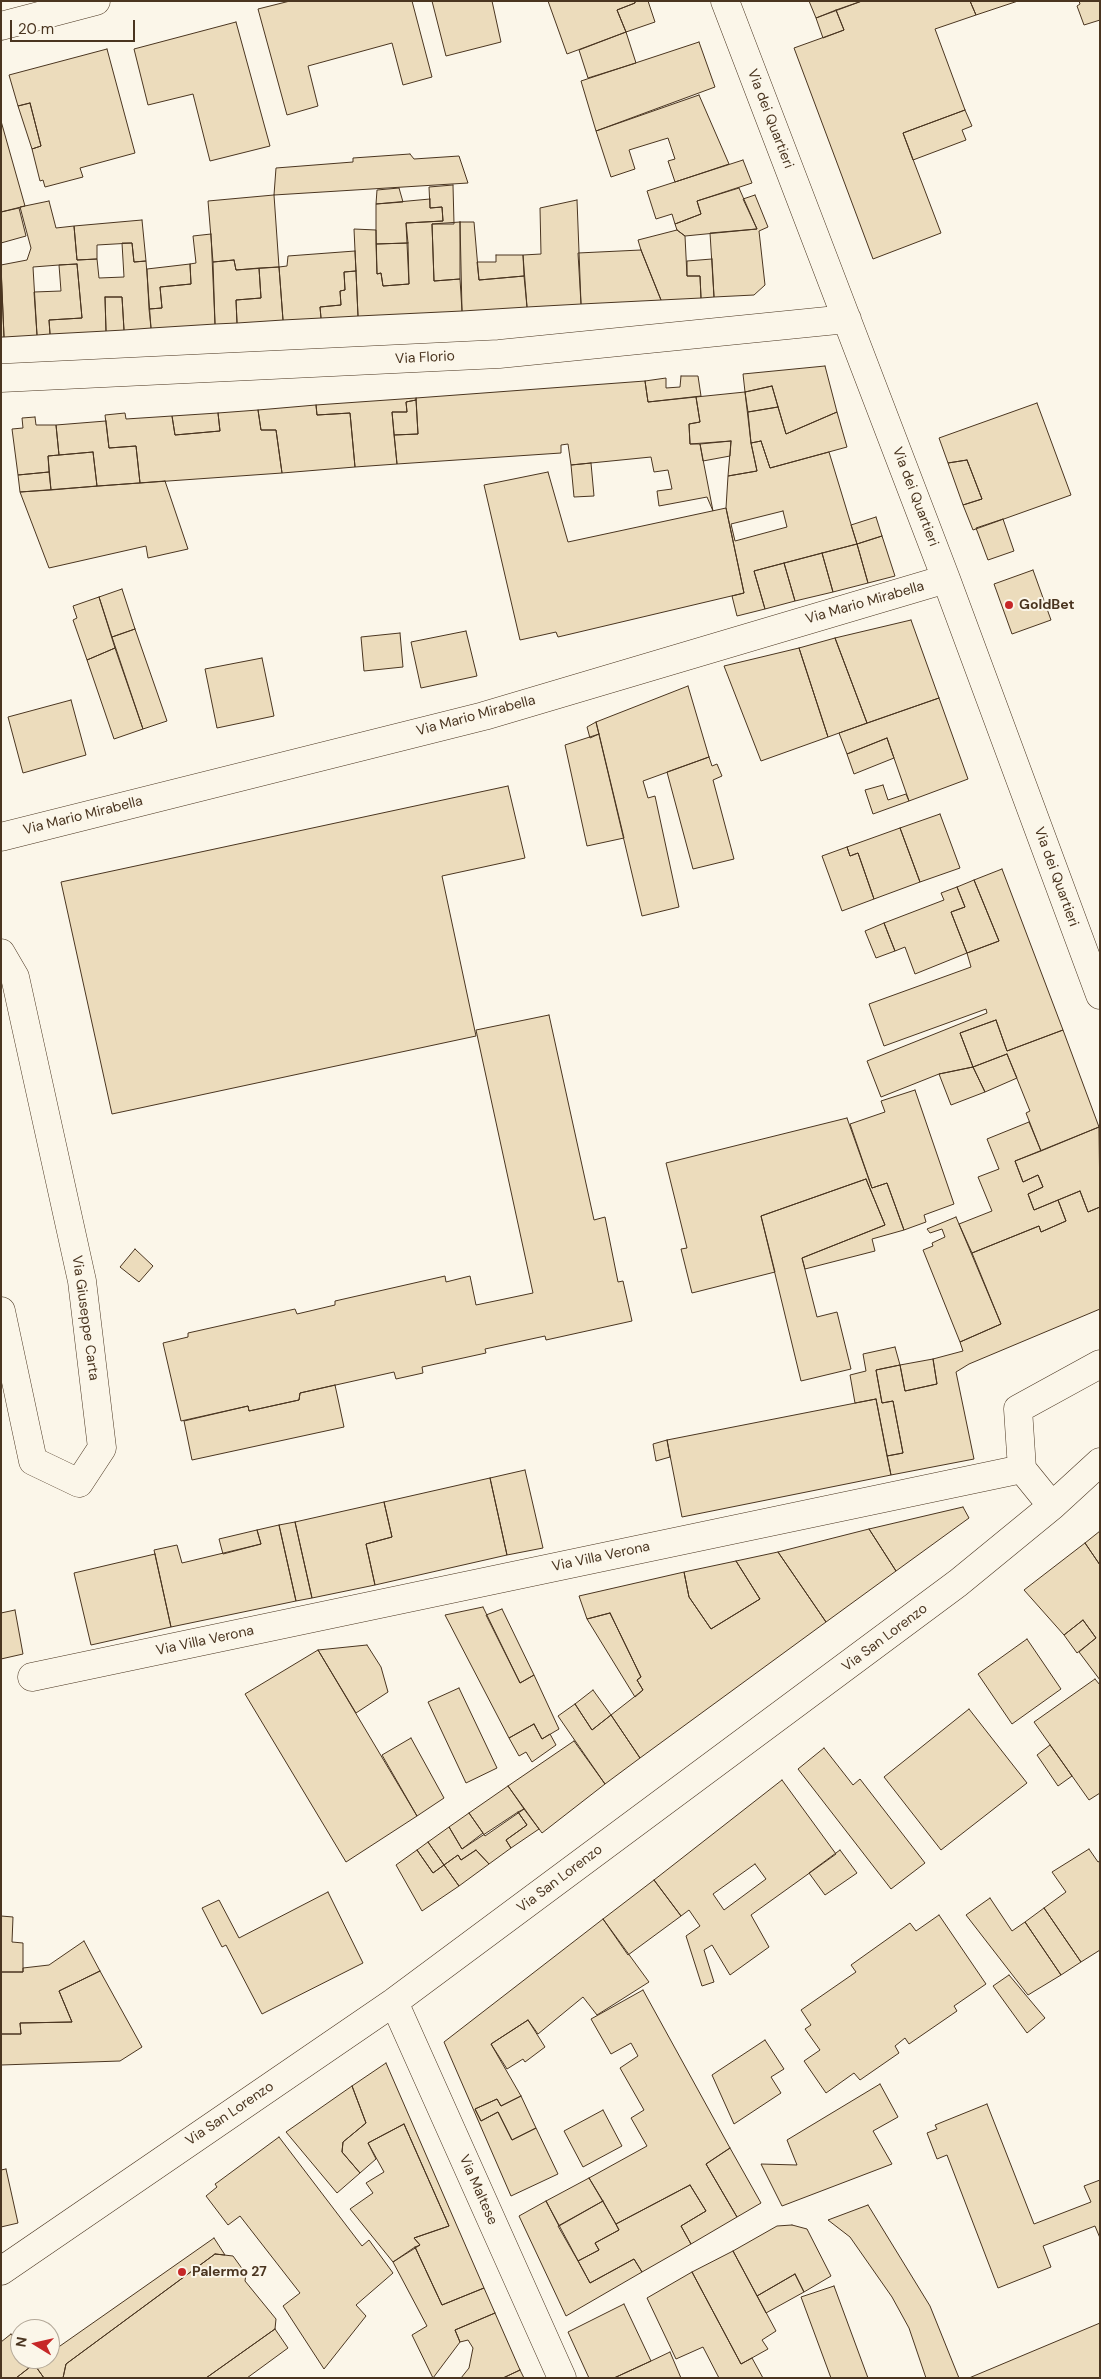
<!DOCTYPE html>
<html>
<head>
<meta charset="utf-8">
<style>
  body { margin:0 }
  #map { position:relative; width:1101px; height:2379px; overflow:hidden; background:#fbf6e9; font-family:"DM Sans",sans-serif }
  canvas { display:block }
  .frame { position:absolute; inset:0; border:2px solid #4a3520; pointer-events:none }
  .north { position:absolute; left:10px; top:2319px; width:50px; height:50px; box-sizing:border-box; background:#fbf6e9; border:1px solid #b4a999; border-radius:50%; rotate:279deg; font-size:14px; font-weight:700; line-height:20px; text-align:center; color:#4a3520 }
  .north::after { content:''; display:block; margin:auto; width:18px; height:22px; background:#c62828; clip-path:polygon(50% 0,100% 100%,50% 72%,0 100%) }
  .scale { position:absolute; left:10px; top:20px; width:125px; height:22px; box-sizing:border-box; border:2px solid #4a3520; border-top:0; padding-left:6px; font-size:15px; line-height:18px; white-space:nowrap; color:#4a3520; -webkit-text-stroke:4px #fbf6e9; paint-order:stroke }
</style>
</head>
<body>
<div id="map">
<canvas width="1101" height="2379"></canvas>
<div class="frame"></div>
<div class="north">N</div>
<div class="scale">20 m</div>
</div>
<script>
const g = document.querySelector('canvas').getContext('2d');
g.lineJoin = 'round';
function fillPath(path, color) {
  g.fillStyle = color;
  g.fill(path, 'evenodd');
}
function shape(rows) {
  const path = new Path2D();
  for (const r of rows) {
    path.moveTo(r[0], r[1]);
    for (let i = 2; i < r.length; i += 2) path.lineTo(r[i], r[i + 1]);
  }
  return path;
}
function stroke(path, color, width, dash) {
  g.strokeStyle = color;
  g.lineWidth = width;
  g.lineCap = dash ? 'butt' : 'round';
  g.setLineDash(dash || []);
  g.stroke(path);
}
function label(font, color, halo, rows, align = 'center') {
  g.font = font + ' "DM Sans",sans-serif';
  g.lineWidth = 4;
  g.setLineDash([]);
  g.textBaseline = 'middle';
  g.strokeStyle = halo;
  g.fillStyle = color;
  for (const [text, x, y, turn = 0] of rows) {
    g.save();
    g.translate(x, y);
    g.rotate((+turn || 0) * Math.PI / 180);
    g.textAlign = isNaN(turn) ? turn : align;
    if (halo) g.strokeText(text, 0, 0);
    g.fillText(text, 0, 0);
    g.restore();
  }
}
const building = shape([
  [290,1,412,1,432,77,403,85,392,43,308,66,318,106,287,115,258,9,290,1],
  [432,1,492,1,501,42,446,56,432,1],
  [548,1,635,1,635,3,617,10,626,32,567,54,548,1],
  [635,1,648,1,655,22,626,32,617,10,635,3,635,1],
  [809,1,862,1,816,18,809,1],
  [862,1,970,1,976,15,935,29,965,110,903,133,941,233,873,259,794,48,844,30,836,10,862,1],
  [970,1,1018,1,976,15,970,1],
  [1079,1,1100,1,1100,20,1084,25,1077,6,1080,4,1079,1],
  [836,10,844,30,823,38,816,18,836,10],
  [236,22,270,146,210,161,193,94,148,105,134,49,236,22],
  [626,32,636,63,588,78,579,50,626,32],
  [699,42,715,87,596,131,581,81,699,42],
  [107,49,135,153,80,168,83,177,45,187,43,180,40,181,32,149,41,146,30,103,18,106,9,75,107,49],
  [699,95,729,164,675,182,668,161,675,159,668,138,629,150,635,169,611,177,596,131,699,95],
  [30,103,41,146,32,149,18,106,30,103],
  [965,110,972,126,962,130,966,140,913,160,903,133,965,110],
  [1,121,25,206,1,212,1,121],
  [410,154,414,159,459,156,468,183,274,195,276,168,353,162,353,158,410,154],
  [743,160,752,183,697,201,701,214,675,224,672,214,656,219,647,191,743,160],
  [453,185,454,224,432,224,434,281,460,279,462,311,358,316,354,229,376,230,377,274,381,273,383,286,409,284,406,223,443,221,442,207,430,208,429,187,453,185],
  [399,188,403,202,376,204,377,190,399,188],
  [739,188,757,229,685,236,677,230,675,224,701,214,697,201,739,188],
  [274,195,279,267,236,270,234,260,213,262,208,201,274,195],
  [755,195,768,227,759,231,765,285,754,295,714,297,710,233,757,229,743,199,755,195],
  [430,199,430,208,442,207,443,221,406,223,408,243,376,244,376,204,430,199],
  [577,200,581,304,527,307,523,255,541,254,540,208,577,200],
  [49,201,56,228,74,226,77,260,97,259,99,278,124,277,122,243,132,243,134,262,146,261,151,328,124,330,122,297,105,297,106,331,50,334,49,320,82,318,77,264,59,265,33,267,37,335,4,337,1,265,27,260,31,248,20,207,49,201],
  [19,208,26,236,1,243,1,212,19,208],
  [142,220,146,261,134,262,132,243,97,245,97,259,77,260,74,226,142,220],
  [460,222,460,279,434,281,432,224,460,222],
  [460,222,474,222,479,280,524,276,527,307,462,311,460,222],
  [677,230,685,236,687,276,700,276,701,298,661,300,641,250,638,240,677,230],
  [211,234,215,324,151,328,149,309,162,308,160,287,191,284,190,264,196,263,193,236,211,234],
  [408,243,409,284,383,286,381,273,377,274,376,244,408,243],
  [641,250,661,300,581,304,578,253,641,250],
  [355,251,356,271,344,272,345,290,340,291,341,305,320,307,321,318,283,320,279,267,287,266,288,256,355,251],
  [496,255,523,255,524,276,479,280,477,262,496,262,496,255],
  [712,259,714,297,701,298,700,276,687,276,687,261,712,259],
  [234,260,236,270,259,268,261,298,236,300,237,323,215,324,213,262,234,260],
  [77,264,82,318,49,320,50,334,37,335,34,292,61,291,59,265,77,264],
  [190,264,191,284,160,287,162,308,149,309,147,269,190,264],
  [279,267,283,320,237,323,236,300,261,298,259,268,279,267],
  [1,268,4,337,1,337,1,268],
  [356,271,358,316,321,318,320,307,341,305,340,291,345,290,344,272,356,271],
  [105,297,122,297,124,330,106,331,105,297],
  [825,366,837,412,786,434,772,386,745,392,743,374,825,366],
  [681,376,698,376,701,396,648,402,645,381,666,378,666,388,680,387,681,376],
  [645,381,648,402,696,397,700,422,689,424,690,444,700,444,713,511,707,497,659,506,657,491,672,489,668,470,654,472,651,457,571,465,568,444,561,445,561,453,397,464,394,435,418,434,416,398,645,381],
  [772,386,778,407,748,412,745,392,772,386],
  [745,392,751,443,757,471,728,476,731,441,690,444,689,424,700,422,696,397,745,392],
  [416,398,416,400,406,402,407,412,392,412,397,464,355,467,350,413,317,415,316,405,416,398],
  [416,400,418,434,394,435,392,412,407,412,406,402,416,400],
  [1037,403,1071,495,973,530,963,505,982,499,967,460,948,463,939,438,1037,403],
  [316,405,317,415,350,413,355,467,282,473,276,430,261,430,258,410,316,405],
  [778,407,786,434,837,412,847,447,770,468,761,441,751,443,748,412,778,407],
  [258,410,261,430,276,430,282,473,140,483,136,446,109,448,105,415,125,413,126,419,172,416,175,435,220,431,218,413,258,410],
  [218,413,220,431,175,435,172,416,218,413],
  [35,417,36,425,56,425,59,455,48,456,49,472,18,475,12,429,23,428,22,418,35,417],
  [106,421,109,448,136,446,140,483,97,486,93,452,59,455,56,425,106,421],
  [731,441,730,456,703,461,700,444,731,441],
  [761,441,770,468,829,452,857,544,754,571,765,609,737,616,732,596,744,593,726,508,728,476,757,471,751,443,761,441],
  [93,452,97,486,51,490,48,456,93,452],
  [967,460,982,499,963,505,948,463,967,460],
  [591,463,594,496,574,497,571,465,591,463],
  [49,472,51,490,20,492,18,475,49,472],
  [548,472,568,542,726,508,744,593,558,637,556,632,520,640,484,485,548,472],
  [165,481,188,549,148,558,146,546,49,568,20,492,165,481],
  [783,511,787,527,735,541,731,524,783,511],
  [876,517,882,536,857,544,851,525,876,517],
  [1003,519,1014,551,988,560,976,528,1003,519],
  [882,536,895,576,868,583,857,544,882,536],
  [857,544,868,583,833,592,822,553,857,544],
  [822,553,833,592,795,601,784,563,822,553],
  [784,563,795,601,765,609,754,571,784,563],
  [1033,570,1051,620,1012,634,994,584,1033,570],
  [122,589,135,629,112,637,99,597,122,589],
  [99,597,115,648,87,660,73,620,77,618,73,606,99,597],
  [911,620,939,698,867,723,835,638,911,620],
  [135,629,167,721,143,729,112,637,135,629],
  [466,631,477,676,421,688,411,642,466,631],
  [400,633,403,667,364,671,361,637,400,633],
  [835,638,867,723,828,737,799,648,835,638],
  [115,648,143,729,114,739,87,660,115,648],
  [799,648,828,737,761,761,724,666,799,648],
  [262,658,274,716,217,728,205,669,262,658],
  [688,686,709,757,643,781,648,798,655,796,679,907,642,916,596,722,688,686],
  [939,698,968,779,909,801,887,738,847,754,839,733,939,698],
  [71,700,86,755,23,773,8,717,71,700],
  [596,722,599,734,590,738,587,727,596,722],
  [599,734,624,838,587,846,565,745,599,734],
  [887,738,894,758,854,774,847,754,887,738],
  [709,757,712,766,717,764,722,776,713,780,734,859,693,869,667,772,709,757],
  [883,785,888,800,906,794,909,801,873,814,865,790,883,785],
  [508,786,525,858,442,876,476,1036,112,1114,61,882,508,786],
  [940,814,960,868,920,882,900,828,940,814],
  [900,828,920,882,874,899,858,853,850,856,847,847,900,828],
  [847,847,850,856,858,853,874,899,842,911,822,856,847,847],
  [1002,869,1063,1030,1007,1051,996,1020,960,1033,973,1067,939,1074,881,1097,867,1061,987,1013,986,1009,884,1046,869,1004,971,967,967,953,999,941,974,880,1002,869],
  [974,880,999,941,967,953,951,912,965,907,957,887,974,880],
  [957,887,965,907,951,912,967,953,915,974,905,947,895,951,884,923,944,900,941,893,957,887],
  [884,923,895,951,876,958,865,931,884,923],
  [549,1015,594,1220,605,1217,618,1282,623,1281,632,1321,546,1340,545,1336,485,1349,486,1353,422,1367,423,1373,396,1379,394,1372,300,1393,299,1400,249,1411,248,1406,181,1421,163,1343,188,1337,188,1333,295,1309,297,1314,335,1305,335,1301,445,1276,446,1282,470,1276,476,1305,533,1293,476,1030,549,1015],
  [996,1020,1007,1051,1063,1030,1099,1127,1041,1151,1026,1113,1030,1111,1007,1054,973,1067,960,1033,996,1020],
  [1007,1054,1017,1078,985,1092,973,1067,1007,1054],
  [973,1067,985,1092,951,1105,939,1074,973,1067],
  [915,1090,954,1204,924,1215,926,1222,904,1230,887,1183,872,1188,850,1124,885,1112,881,1101,915,1090],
  [847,1118,872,1188,887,1183,904,1230,872,1239,875,1251,805,1269,802,1258,885,1225,866,1179,761,1216,775,1272,692,1293,681,1249,687,1248,666,1163,847,1118],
  [1029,1122,1041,1151,1015,1161,1023,1182,1038,1175,1043,1187,1028,1194,1034,1210,1058,1200,1066,1221,1041,1232,1039,1226,972,1253,959,1224,992,1211,978,1177,999,1169,987,1139,1029,1122],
  [1099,1127,1100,1207,1088,1212,1080,1191,1034,1210,1028,1194,1043,1187,1038,1175,1023,1182,1015,1161,1099,1127],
  [866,1179,885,1225,802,1258,817,1317,837,1312,851,1369,801,1381,761,1216,866,1179],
  [1080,1191,1088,1212,1100,1207,1100,1309,969,1364,956,1372,974,1459,891,1475,887,1456,903,1453,893,1401,882,1403,876,1370,900,1365,905,1391,937,1384,933,1359,963,1351,960,1342,1001,1324,972,1253,1039,1226,1041,1232,1066,1221,1058,1200,1080,1191],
  [956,1217,1001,1324,960,1342,923,1250,933,1246,932,1243,945,1237,942,1229,930,1233,927,1229,956,1217],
  [135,1249,153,1266,139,1282,120,1267,135,1249],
  [895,1347,900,1365,876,1370,882,1403,893,1401,903,1453,887,1456,876,1399,855,1403,850,1375,866,1371,863,1354,895,1347],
  [933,1359,937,1384,905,1391,900,1365,933,1359],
  [335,1385,344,1427,192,1460,184,1421,248,1406,249,1411,299,1400,300,1393,335,1385],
  [876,1399,891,1475,682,1517,667,1440,876,1399],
  [667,1440,670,1457,656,1461,653,1444,667,1440],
  [525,1470,543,1548,507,1555,490,1478,525,1470],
  [490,1478,507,1555,375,1585,366,1544,392,1537,384,1502,490,1478],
  [384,1502,392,1537,366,1544,375,1585,312,1598,295,1522,384,1502],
  [963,1507,969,1518,896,1571,869,1529,963,1507],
  [295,1522,312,1598,296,1601,279,1525,295,1522],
  [279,1525,296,1601,171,1627,154,1550,177,1545,182,1563,261,1544,257,1530,279,1525],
  [869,1529,896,1571,826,1622,778,1552,869,1529],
  [257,1530,261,1544,223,1554,219,1539,257,1530],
  [1100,1531,1100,1565,1085,1543,1100,1531],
  [1085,1543,1100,1565,1100,1680,1079,1652,1096,1638,1083,1620,1064,1635,1024,1590,1085,1543],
  [778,1552,826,1622,640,1758,611,1715,643,1690,637,1680,641,1677,610,1613,587,1619,579,1596,684,1572,689,1597,711,1629,760,1599,736,1561,778,1552],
  [155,1554,171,1627,91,1645,74,1573,155,1554],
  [736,1561,760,1599,711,1629,689,1597,684,1572,736,1561],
  [483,1607,520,1683,534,1675,559,1729,542,1739,534,1724,509,1738,445,1615,483,1607],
  [502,1609,534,1675,520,1683,486,1615,502,1609],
  [15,1610,23,1654,1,1659,1,1613,15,1610],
  [610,1613,641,1677,637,1680,643,1690,635,1697,587,1619,610,1613],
  [1083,1620,1096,1638,1077,1653,1064,1635,1083,1620],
  [1027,1639,1061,1689,1012,1724,978,1674,1027,1639],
  [367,1645,381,1667,388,1692,356,1713,318,1650,367,1645],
  [318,1650,417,1816,346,1862,245,1694,318,1650],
  [1095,1679,1100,1685,1100,1793,1089,1800,1034,1722,1095,1679],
  [459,1688,497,1768,466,1783,428,1702,459,1688],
  [593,1690,611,1715,592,1730,575,1704,593,1690],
  [575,1704,592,1730,611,1715,640,1758,605,1784,558,1716,575,1704],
  [969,1709,1027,1783,941,1850,884,1777,969,1709],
  [534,1724,542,1739,550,1734,556,1745,532,1762,526,1752,519,1756,509,1738,534,1724],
  [411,1738,444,1798,417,1816,382,1755,411,1738],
  [574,1741,605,1784,542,1833,508,1786,574,1741],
  [1050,1745,1072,1776,1058,1786,1037,1755,1050,1745],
  [824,1748,853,1785,860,1779,925,1863,891,1889,798,1769,824,1748],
  [782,1780,836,1854,751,1915,769,1947,730,1975,712,1945,704,1950,714,1982,702,1986,686,1936,700,1926,689,1910,681,1916,654,1880,782,1780],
  [508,1786,524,1809,485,1836,469,1813,508,1786],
  [524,1809,539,1829,511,1848,506,1840,527,1825,518,1812,524,1809],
  [518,1812,527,1825,506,1840,511,1848,489,1864,476,1850,461,1860,458,1855,444,1865,428,1842,449,1827,462,1849,518,1812],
  [469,1813,483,1833,462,1849,449,1827,469,1813],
  [428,1842,444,1865,433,1873,417,1850,428,1842],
  [1089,1849,1098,1862,1100,1861,1100,1950,1081,1962,1044,1908,1066,1892,1052,1872,1089,1849],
  [417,1850,433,1873,444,1865,459,1886,422,1911,396,1865,417,1850],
  [476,1850,489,1864,459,1886,444,1865,458,1855,461,1860,476,1850],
  [840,1850,857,1873,825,1895,809,1873,840,1850],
  [755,1864,766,1879,724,1910,713,1894,755,1864],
  [654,1880,681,1916,628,1955,603,1919,654,1880],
  [328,1892,363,1963,262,2014,226,1945,222,1947,202,1908,219,1900,239,1938,328,1892],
  [990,1898,1012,1931,1025,1922,1061,1975,1028,1995,966,1915,990,1898],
  [1044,1908,1081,1962,1061,1975,1025,1922,1044,1908],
  [939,1915,986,1984,954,2006,957,2011,909,2044,905,2038,895,2046,899,2053,860,2080,854,2073,826,2093,804,2061,820,2050,805,2029,811,2025,801,2010,856,1972,851,1965,910,1923,916,1931,939,1915],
  [1,1916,13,1917,12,1942,23,1943,23,1972,1,1972,1,1916],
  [603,1919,649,1982,597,2015,583,1997,538,2034,528,2020,491,2044,521,2096,501,2106,497,2099,475,2109,481,2121,498,2112,512,2140,536,2128,558,2174,511,2196,444,2042,603,1919],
  [84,1941,100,1971,59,1991,72,2022,20,2023,21,2034,1,2034,1,1972,23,1972,23,1968,49,1965,84,1941],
  [100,1971,142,2047,120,2061,1,2065,1,2034,21,2034,20,2023,72,2022,59,1991,100,1971],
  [1009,1975,1045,2018,1027,2033,993,1986,1009,1975],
  [643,1990,730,2148,706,2164,737,2217,691,2244,681,2226,706,2211,690,2185,616,2224,589,2178,647,2146,631,2118,644,2110,620,2068,638,2056,631,2043,611,2054,591,2019,643,1990],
  [528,2020,545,2047,525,2062,523,2059,507,2069,491,2044,528,2020],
  [765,2040,784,2069,771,2077,781,2093,734,2124,712,2075,765,2040],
  [386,2063,484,2288,442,2305,415,2247,420,2245,414,2238,449,2226,404,2124,368,2143,376,2159,360,2173,342,2152,343,2142,366,2123,352,2086,386,2063],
  [880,2084,898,2117,873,2131,892,2164,782,2206,761,2164,797,2165,787,2140,880,2084],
  [352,2086,366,2123,343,2142,342,2152,360,2173,337,2193,286,2132,352,2086],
  [521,2096,536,2128,512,2140,498,2112,481,2121,475,2109,497,2099,501,2106,521,2096],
  [987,2104,1034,2224,1091,2202,1084,2186,1100,2180,1100,2238,1095,2226,1043,2246,1051,2267,998,2288,947,2155,937,2159,927,2133,937,2129,935,2125,987,2104],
  [603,2110,622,2146,583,2167,564,2131,603,2110],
  [404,2124,449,2226,414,2238,420,2245,393,2262,350,2209,373,2193,366,2183,384,2172,368,2143,404,2124],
  [279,2137,362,2246,369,2240,393,2273,356,2305,366,2316,324,2369,283,2306,300,2293,240,2216,228,2225,206,2196,217,2187,215,2184,218,2182,279,2137],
  [730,2148,761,2203,737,2217,706,2164,730,2148],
  [6,2169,18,2223,1,2227,1,2170,6,2169],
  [589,2178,603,2201,559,2226,546,2201,589,2178],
  [690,2185,706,2211,681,2226,691,2244,642,2272,634,2259,590,2283,578,2261,599,2250,595,2243,619,2230,616,2224,690,2185],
  [546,2201,590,2283,634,2259,642,2272,566,2316,519,2216,546,2201],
  [603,2201,619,2230,595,2243,599,2250,578,2261,558,2226,603,2201],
  [868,2205,930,2306,959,2378,926,2378,909,2328,892,2297,850,2237,828,2220,868,2205],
  [792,2225,807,2229,831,2276,804,2292,795,2274,757,2296,733,2251,777,2226,792,2225],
  [214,2238,225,2255,215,2254,66,2364,63,2378,44,2378,34,2364,42,2359,50,2359,50,2353,214,2238],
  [415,2247,442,2305,484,2288,495,2313,455,2330,460,2342,433,2378,412,2335,427,2326,393,2262,415,2247],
  [733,2251,776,2331,762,2340,768,2349,741,2364,692,2272,733,2251],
  [215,2254,233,2256,246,2274,245,2281,276,2319,275,2329,206,2378,63,2378,66,2364,215,2254],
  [692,2272,741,2364,752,2358,763,2378,719,2378,703,2347,676,2359,647,2298,692,2272],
  [795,2274,804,2292,766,2313,757,2296,795,2274],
  [834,2286,868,2378,831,2378,801,2297,834,2286],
  [624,2304,651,2361,614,2378,589,2378,568,2332,624,2304],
  [495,2313,520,2370,503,2378,461,2378,469,2368,473,2348,468,2340,460,2342,455,2330,495,2313],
  [1100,2323,1100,2378,969,2378,1100,2323],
  [275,2329,288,2348,247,2378,206,2378,275,2329],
  [11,2334,20,2346,20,2359,30,2359,34,2364,16,2378,1,2378,1,2342,11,2334],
  [670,2352,681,2378,614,2378,651,2361,670,2352],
  [34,2364,44,2378,16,2378,34,2364],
  [520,2370,524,2378,503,2378,520,2370]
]);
const minor = shape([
  [725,1,946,579,1100,995],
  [1,26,96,1],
  [1,378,499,354,847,319],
  [1,837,484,716,946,579],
  [1,953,15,977,82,1281,102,1448,79,1483,33,1461,1,1311],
  [1022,1469,1052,1506],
  [32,1677,1022,1469,1018,1409,1100,1364],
  [394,2002,562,2378],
  [1,2271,394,2002,958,1583,1052,1506,1100,1462]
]);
const markers = [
  [1009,605,5,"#c62828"],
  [182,2272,5,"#c62828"]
];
const streetNames = [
  ["Via dei Quartieri",770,119,69],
  ["Via Florio",425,358,-3],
  ["Via dei Quartieri",915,497,69],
  ["Via Mario Mirabella",865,603,-16],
  ["Via Mario Mirabella",476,716,-15],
  ["Via Mario Mirabella",83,816,-14],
  ["Via dei Quartieri",1056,877,70],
  ["Via Giuseppe Carta",85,1318,82],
  ["Via Villa Verona",601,1557,-12],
  ["Via San Lorenzo",885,1638,-37],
  ["Via Villa Verona",205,1641,-12],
  ["Via San Lorenzo",560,1879,-37],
  ["Via San Lorenzo",230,2114,-34],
  ["Via Maltese",478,2190,66]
];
const poiNames = [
  ["GoldBet",1019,605],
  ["Palermo 27",192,2272]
];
fillPath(building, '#ecdcbc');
stroke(building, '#4a3520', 1);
stroke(minor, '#4a3520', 29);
stroke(minor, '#fbf6e9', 28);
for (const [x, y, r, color] of markers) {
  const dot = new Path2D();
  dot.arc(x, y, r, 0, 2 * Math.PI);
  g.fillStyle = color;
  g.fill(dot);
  stroke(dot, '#fbf6e9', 2);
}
label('14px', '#4a3520', '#fbf6e9', streetNames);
label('bold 14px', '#4a3520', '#fbf6e9', poiNames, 'left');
</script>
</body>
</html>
